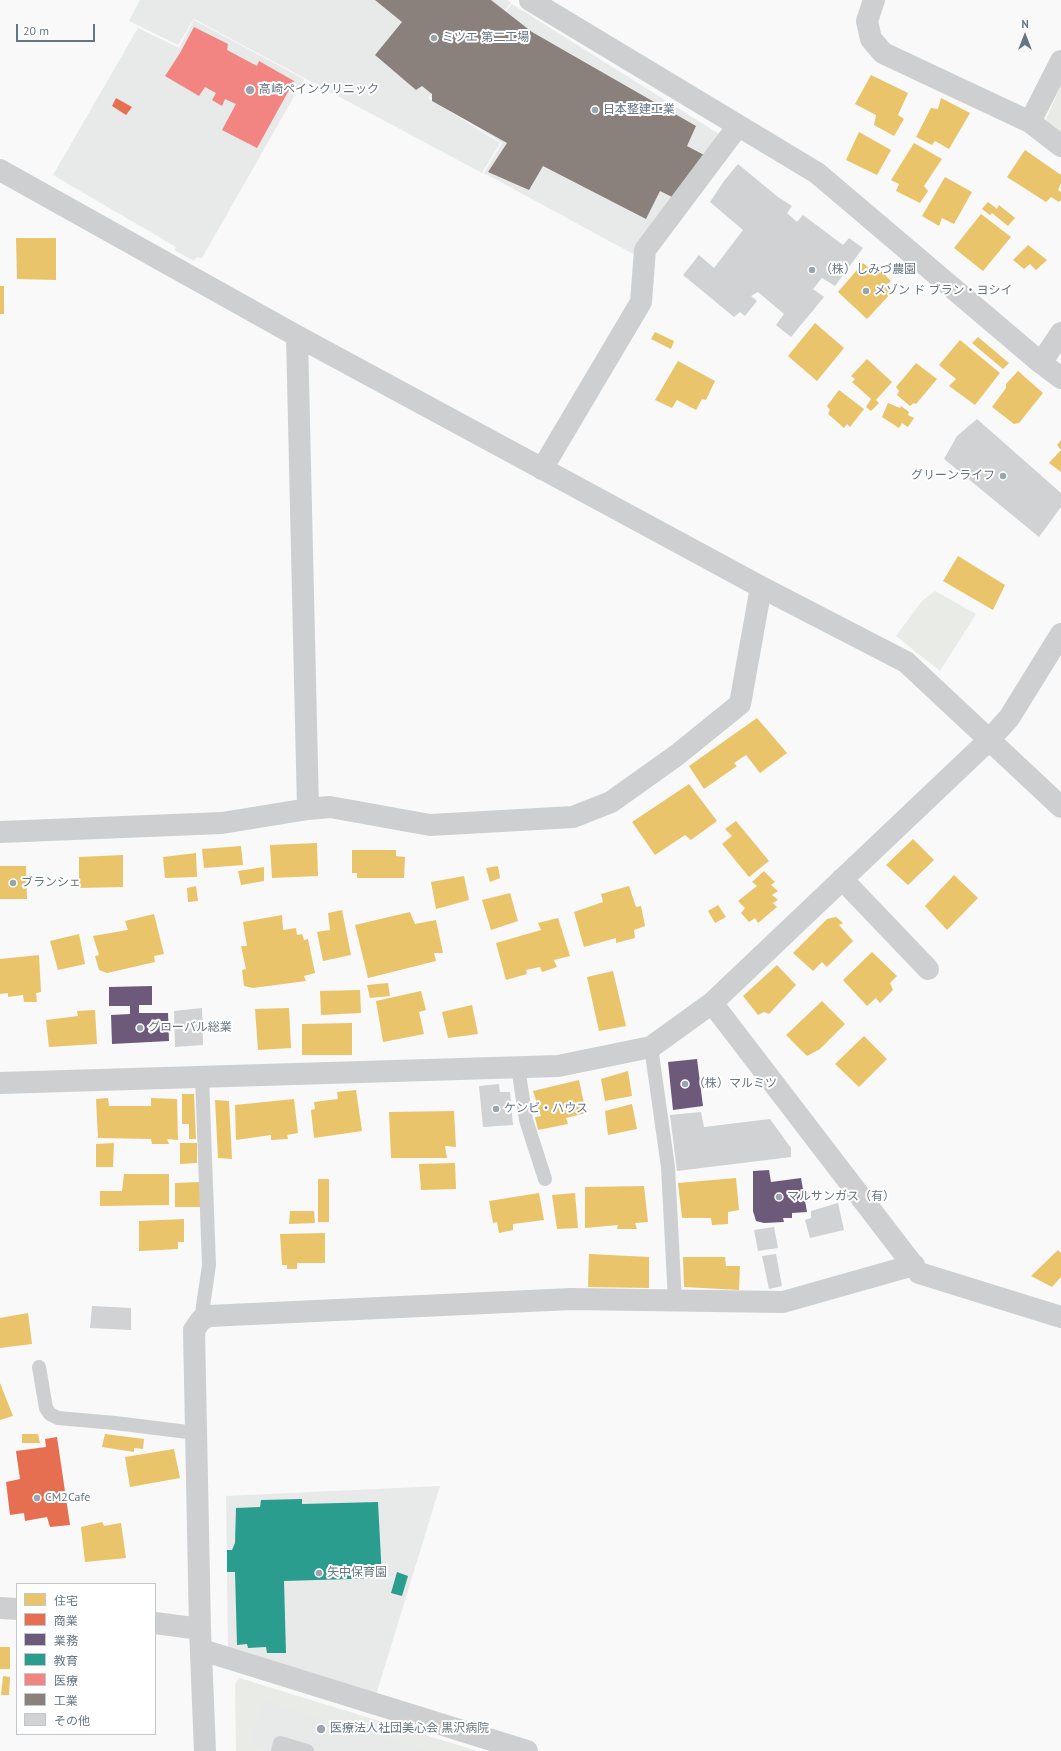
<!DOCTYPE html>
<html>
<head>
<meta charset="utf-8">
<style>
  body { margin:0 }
  #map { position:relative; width:1061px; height:1751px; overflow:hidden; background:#f9f9f9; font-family:"PT Sans","Noto Sans JP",sans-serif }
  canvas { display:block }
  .legend { position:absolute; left:16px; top:1583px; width:140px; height:152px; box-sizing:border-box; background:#fff; border:1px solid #c1c8cd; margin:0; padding:5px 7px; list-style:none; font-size:12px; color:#657683 }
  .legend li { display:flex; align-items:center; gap:8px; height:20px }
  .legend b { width:20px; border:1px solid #c1c8cd }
  .north { position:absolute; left:1005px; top:16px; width:40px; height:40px; -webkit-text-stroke:3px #fff; paint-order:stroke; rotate:0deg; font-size:11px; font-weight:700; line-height:16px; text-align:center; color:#657683 }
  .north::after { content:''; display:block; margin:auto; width:14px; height:18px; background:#657683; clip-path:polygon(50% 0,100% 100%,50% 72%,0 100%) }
  .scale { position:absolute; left:16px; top:24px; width:79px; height:18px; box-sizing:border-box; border:2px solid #657683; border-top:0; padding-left:5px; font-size:12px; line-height:14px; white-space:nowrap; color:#657683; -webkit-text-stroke:3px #fff; paint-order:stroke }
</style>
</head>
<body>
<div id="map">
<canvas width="1061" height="1751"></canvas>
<ul class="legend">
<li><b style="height:11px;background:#e9c46a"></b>住宅</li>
<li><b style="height:11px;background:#e76f51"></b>商業</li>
<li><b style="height:11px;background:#6d597a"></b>業務</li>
<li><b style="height:11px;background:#2a9d8f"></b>教育</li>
<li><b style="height:11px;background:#f28482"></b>医療</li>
<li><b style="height:11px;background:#8a817c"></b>工業</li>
<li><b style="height:11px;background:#d0d2d3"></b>その他</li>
</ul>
<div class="north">N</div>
<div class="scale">20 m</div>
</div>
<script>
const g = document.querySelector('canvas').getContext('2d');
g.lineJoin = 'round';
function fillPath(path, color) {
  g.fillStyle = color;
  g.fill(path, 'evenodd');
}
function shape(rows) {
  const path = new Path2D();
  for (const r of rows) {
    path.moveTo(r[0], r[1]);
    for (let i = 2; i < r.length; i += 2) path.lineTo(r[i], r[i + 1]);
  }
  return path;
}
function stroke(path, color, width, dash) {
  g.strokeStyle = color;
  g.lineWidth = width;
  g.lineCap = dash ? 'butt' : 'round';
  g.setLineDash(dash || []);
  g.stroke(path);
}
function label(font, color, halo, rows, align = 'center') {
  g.font = font + ' "PT Sans","Noto Sans JP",sans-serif';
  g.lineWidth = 4;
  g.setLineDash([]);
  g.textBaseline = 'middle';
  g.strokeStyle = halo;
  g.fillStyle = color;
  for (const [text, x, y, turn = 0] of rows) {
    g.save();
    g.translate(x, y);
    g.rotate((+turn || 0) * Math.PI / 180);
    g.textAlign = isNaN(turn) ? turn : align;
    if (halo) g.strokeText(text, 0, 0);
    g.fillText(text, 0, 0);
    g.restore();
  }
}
const built = shape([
  [140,0,507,0,511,3,428,98,500,143,482,173,194,19,178,45,129,21],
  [512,4,724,137,633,254,484,173,502,143,430,97],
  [194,20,304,79,202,258,197,257,194,261,174,250,176,247,53,175,138,28,179,48],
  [440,1486,376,1695,228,1652,226,1496],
  [239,1678,477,1751,237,1751]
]);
const green = shape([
  [1061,86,1061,137,1048,128,1046,119],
  [935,591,976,614,940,671,896,636,922,601],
  [239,1678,335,1708,477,1751,428,1751,263,1701,250,1744,269,1751,236,1751,235,1684]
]);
const homes = shape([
  [871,75,908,93,898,115,904,119,894,136,874,125,876,115,855,104],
  [941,98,970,113,949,149,935,141,932,145,916,137,931,108,938,109],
  [859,132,891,150,877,175,846,160],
  [914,143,942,159,924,186,928,191,920,203,896,191,899,184,891,180],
  [1025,150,1061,175,1061,183,1058,190,1061,192,1061,200,1059,202,1051,197,1046,202,1007,177],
  [945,177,972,192,954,224,942,218,939,226,922,216],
  [988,202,997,209,999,205,1015,218,1008,226,992,213,990,215,982,209],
  [981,214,1011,237,983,271,954,248],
  [16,238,56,238,56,280,17,279],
  [1028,245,1047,260,1036,270,1030,264,1024,269,1013,260],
  [863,263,869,268,873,263,891,281,888,284,894,290,867,319,838,292],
  [0,286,4,286,4,314,0,314],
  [815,323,844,348,817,381,788,356],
  [655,332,674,341,671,349,651,339],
  [978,337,1009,363,1003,369,972,343],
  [960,340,1000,373,975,405,949,386,956,379,939,365],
  [867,359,892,382,876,400,879,403,871,411,866,407,871,399,852,382,855,379,851,376],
  [678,361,715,381,706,400,702,399,696,410,677,400,672,408,655,400],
  [916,363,937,379,916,404,914,403,910,406,897,395,899,391,896,387],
  [1018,371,1043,393,1019,423,1014,424,992,407,1006,388,1006,384],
  [839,390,864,409,850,427,847,424,844,428,828,414,830,410,827,406],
  [888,403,900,408,901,406,909,412,908,415,914,418,908,427,902,423,899,428,882,417],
  [1061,440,1061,472,1049,463,1061,450,1057,445],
  [958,556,1005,585,993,610,943,581],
  [757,718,787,753,760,773,746,755,734,763,737,766,704,789,689,766],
  [689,784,717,821,691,840,685,835,655,855,632,822],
  [736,821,769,861,749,877,722,844,732,836,725,829],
  [913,839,934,860,908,885,886,865],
  [317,843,318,876,272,878,270,845],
  [241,846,243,865,204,868,202,849],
  [352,850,396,850,396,856,405,857,404,878,357,878,357,873,352,873],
  [196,853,197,877,165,878,163,857],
  [123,855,123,887,79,888,79,857],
  [0,866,26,866,27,899,0,899],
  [498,866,500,878,490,882,486,868],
  [264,867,264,881,241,885,238,871],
  [764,871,775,882,771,885,778,891,772,895,778,900,773,903,777,907,758,923,755,918,749,922,741,913,745,908,738,901,757,886,752,882],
  [954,875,978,898,947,930,925,906],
  [464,876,469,900,436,909,431,882],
  [196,886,198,901,188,902,187,888],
  [629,886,636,907,641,906,645,926,634,930,635,938,616,943,616,938,584,947,574,912,603,902,601,894],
  [510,893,518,921,491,930,482,900],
  [718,905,726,917,715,923,708,911],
  [342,910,351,955,323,961,317,932,330,930,328,913],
  [410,912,415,924,436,920,443,953,434,953,436,961,368,978,355,925],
  [154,914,164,954,154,956,155,962,107,973,99,970,95,956,99,955,93,936,128,930,125,921],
  [282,915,283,930,296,928,297,935,302,934,304,940,308,939,315,973,304,976,306,981,253,988,244,986,242,970,246,969,241,946,247,946,243,922],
  [836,917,843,923,839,925,853,941,827,967,822,962,813,971,793,953,827,919],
  [558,918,570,956,554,960,557,967,542,972,540,967,526,970,527,974,506,980,496,943,541,930,538,923],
  [79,934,85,964,58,970,50,941],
  [872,952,897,976,890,983,893,990,880,1003,876,998,867,1006,843,980],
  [39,955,41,992,36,993,37,1002,24,1002,23,995,8,997,8,993,0,994,0,959],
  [777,965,796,985,769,1014,764,1012,758,1015,743,996],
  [613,971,626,1026,599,1031,587,977],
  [388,983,390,996,370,998,367,985],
  [360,990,361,1013,321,1015,320,991],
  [421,991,426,1010,419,1012,424,1034,383,1042,376,1001],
  [822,1001,845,1024,820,1049,807,1056,786,1035],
  [472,1005,478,1034,448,1038,442,1012],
  [289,1008,291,1048,258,1050,255,1009],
  [95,1010,97,1044,49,1047,46,1020,78,1016,77,1011],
  [352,1023,352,1055,302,1055,302,1024],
  [864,1036,887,1059,859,1087,835,1064],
  [628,1071,632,1096,605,1101,601,1079],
  [579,1080,586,1113,566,1118,568,1124,538,1130,535,1117,541,1116,533,1091],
  [356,1090,362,1131,314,1138,311,1110,315,1109,314,1102,338,1099,337,1092],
  [182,1094,194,1094,196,1139,189,1139,189,1124,182,1124],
  [108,1098,109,1106,151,1106,151,1098,177,1099,178,1140,167,1139,169,1144,152,1144,151,1139,98,1138,96,1099],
  [294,1099,298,1133,287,1135,288,1139,271,1140,271,1135,236,1140,235,1105],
  [215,1100,229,1101,232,1159,218,1158],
  [632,1104,637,1129,608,1135,605,1111],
  [454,1111,456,1147,445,1146,447,1158,391,1158,389,1112],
  [114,1143,113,1167,96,1167,96,1144],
  [180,1143,197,1143,197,1163,180,1164],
  [455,1163,456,1189,421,1190,419,1164],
  [124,1174,169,1174,169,1205,100,1206,100,1191,122,1191],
  [736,1178,739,1210,728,1212,728,1224,712,1225,711,1218,682,1218,678,1183],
  [318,1179,329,1179,329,1222,318,1222],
  [200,1182,201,1207,175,1207,175,1183],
  [644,1186,648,1222,635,1223,637,1229,617,1229,618,1225,585,1228,585,1187],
  [539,1193,544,1220,513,1224,513,1230,499,1233,497,1222,493,1223,489,1201],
  [575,1193,578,1228,557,1229,552,1195],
  [290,1211,314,1211,315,1223,289,1224],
  [184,1219,184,1242,178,1242,178,1249,139,1251,139,1221],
  [325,1233,325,1263,297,1263,297,1269,287,1269,287,1265,282,1265,280,1234],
  [1058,1250,1061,1253,1061,1277,1052,1287,1031,1276],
  [589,1254,649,1257,649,1288,588,1287],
  [683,1257,725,1257,726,1266,740,1266,739,1290,684,1287],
  [28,1313,32,1344,0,1348,0,1318],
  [0,1383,13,1416,0,1420],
  [22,1434,38,1434,40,1443,22,1443],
  [105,1434,144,1439,143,1449,134,1448,134,1452,102,1447],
  [174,1449,180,1478,130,1487,125,1457],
  [102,1522,104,1526,121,1523,126,1558,85,1562,81,1527],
  [0,1647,10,1647,10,1669,0,1669],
  [3,1676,10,1677,9,1695,1,1695]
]);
const shops = shape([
  [116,98,132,107,126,115,112,106],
  [57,1437,70,1525,50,1527,47,1517,25,1521,24,1513,10,1515,6,1482,20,1479,16,1451,46,1447,45,1439]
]);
const offices = shape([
  [152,986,152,1005,139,1005,139,1013,168,1013,169,1041,112,1044,111,1015,130,1014,130,1006,109,1006,109,987],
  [697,1059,703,1106,673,1110,668,1062],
  [769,1170,771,1182,801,1178,807,1212,792,1213,792,1218,783,1218,784,1222,764,1223,756,1221,753,1211,753,1171]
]);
const schools = shape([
  [302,1499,302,1504,378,1502,382,1578,284,1581,286,1653,267,1653,266,1647,248,1648,247,1644,237,1645,235,1572,227,1572,227,1550,232,1550,235,1543,236,1508,260,1507,261,1500],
  [397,1572,408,1576,402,1596,391,1593]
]);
const health = shape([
  [194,27,228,44,227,50,257,66,259,61,294,81,257,148,222,130,236,104,225,99,222,106,212,100,216,93,205,87,199,96,165,76,180,53]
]);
const industry = shape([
  [375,0,491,0,532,32,696,126,687,146,706,156,674,198,660,191,646,219,543,166,529,190,488,172,507,143,432,101,432,94,422,86,416,90,375,55,402,22]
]);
const building = shape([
  [738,164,778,197,792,206,787,213,797,222,803,215,843,245,849,238,863,248,835,286,822,278,813,289,824,297,791,337,776,325,784,314,758,292,751,296,757,301,745,316,740,312,734,317,683,275,699,255,714,268,743,230,710,202,724,181],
  [977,419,1061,493,1061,507,1039,537,944,459,957,436],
  [202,1008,203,1045,175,1047,174,1011],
  [499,1084,500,1092,510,1092,513,1125,483,1127,479,1086],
  [701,1112,704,1127,770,1119,791,1148,791,1157,677,1171,670,1115],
  [838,1203,844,1230,810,1238,805,1220,811,1218,811,1211],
  [774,1227,778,1248,758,1251,754,1230],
  [776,1254,782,1286,769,1289,762,1256],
  [92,1306,131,1308,131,1330,90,1328]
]);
const lane = shape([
  [651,1047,668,1167,675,1301],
  [518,1067,526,1120,545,1179],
  [201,1320,209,1265,202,1077],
  [39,1367,46,1408,50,1414,58,1418,115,1423,196,1433],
  [278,1751,280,1743,307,1751]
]);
const street = shape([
  [530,0,817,173,1041,363,1061,378],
  [874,0,867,21,871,39,883,53,1030,122],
  [1061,61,1030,122,1061,146],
  [0,170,297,336,761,587,906,662,1061,807],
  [297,336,308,809],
  [1041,363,1061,333],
  [542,469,641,302,645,250,738,126],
  [0,832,222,823,308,809,330,807,430,825,573,817,611,802,677,755,740,704,761,587],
  [842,879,928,969],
  [712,1003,919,1273,1061,1317],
  [0,1083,558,1066,651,1047,712,1003,988,741,1009,718,1061,634],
  [0,1608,17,1609],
  [155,1623,200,1629],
  [202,1650,527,1751],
  [205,1751,200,1629,194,1330,201,1320,209,1316,571,1299,783,1302,914,1265]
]);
const markers = [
  [434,38,4,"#99a4ac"],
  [250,90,5,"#99a4ac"],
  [595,110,4,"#99a4ac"],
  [812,270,4,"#99a4ac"],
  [866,291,4,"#99a4ac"],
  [1003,476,4,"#99a4ac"],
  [13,883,4,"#99a4ac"],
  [140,1028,4,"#99a4ac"],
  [685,1084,4,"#99a4ac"],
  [496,1109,4,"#99a4ac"],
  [779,1197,4,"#99a4ac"],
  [37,1498,4,"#99a4ac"],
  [319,1573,4,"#99a4ac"],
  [321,1729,5,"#99a4ac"]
];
const poiNames = [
  ["ミツエ 第二工場",442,38],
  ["高崎ペインクリニック",259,90],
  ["日本整建工業",603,110],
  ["（株）しみづ農園",820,270],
  ["メゾン ド ブラン・ヨシイ",874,291],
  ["グリーンライフ",995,476,"right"],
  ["ブランシェ",21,883],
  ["グローバル総業",148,1028],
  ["（株）マルミツ",693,1084],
  ["ケンビ・ハウス",504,1109],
  ["マルサンガス（有）",787,1197],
  ["CM2Cafe",45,1498],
  ["矢中保育園",327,1573],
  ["医療法人社団美心会 黒沢病院",330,1729]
];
fillPath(built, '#e8e9e9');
fillPath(green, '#e8ebe6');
fillPath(homes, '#e9c46a');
fillPath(shops, '#e76f51');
fillPath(offices, '#6d597a');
fillPath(schools, '#2a9d8f');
fillPath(health, '#f28482');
fillPath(industry, '#8a817c');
fillPath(building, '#d0d2d3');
stroke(lane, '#cecfd0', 14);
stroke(street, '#cecfd0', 22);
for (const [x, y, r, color] of markers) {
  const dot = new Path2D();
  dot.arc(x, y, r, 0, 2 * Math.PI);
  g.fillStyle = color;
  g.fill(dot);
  stroke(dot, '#fff', 1.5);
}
label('12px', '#657683', '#fff', poiNames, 'left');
</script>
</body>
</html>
